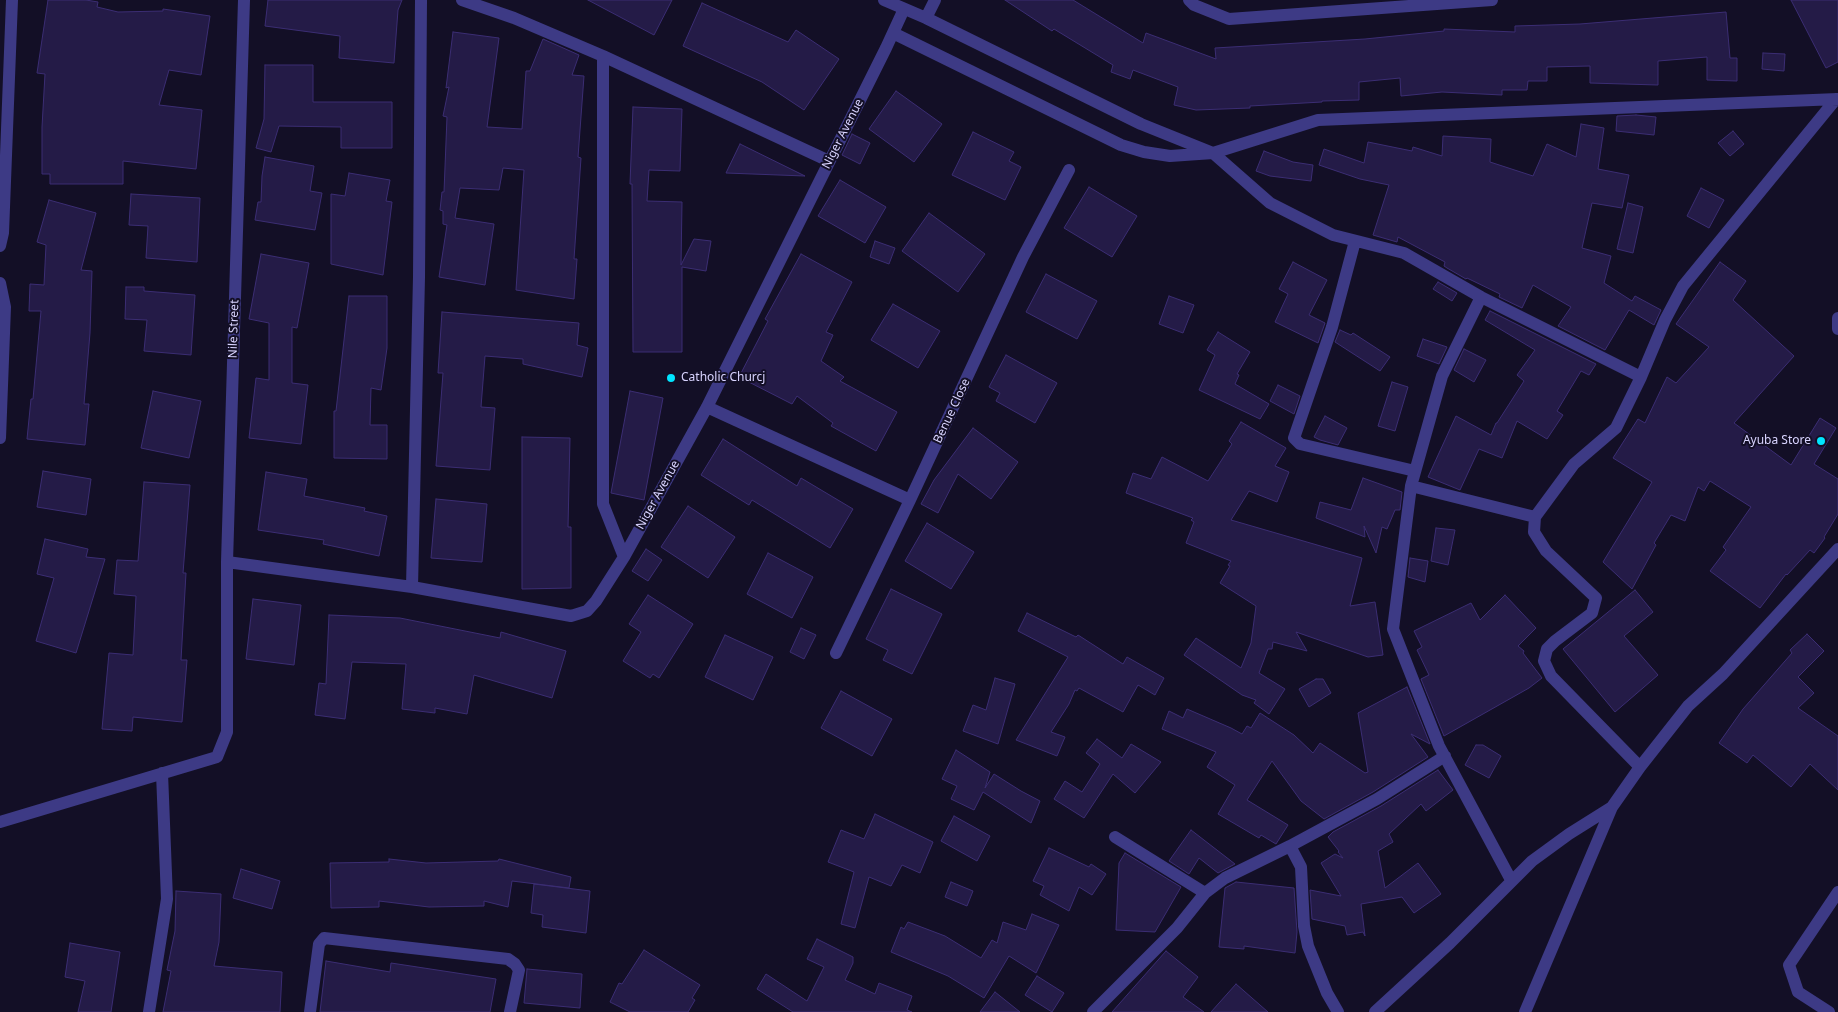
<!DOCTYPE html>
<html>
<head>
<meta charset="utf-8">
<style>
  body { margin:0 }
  canvas { display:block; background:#130f26 }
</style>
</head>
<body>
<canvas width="1838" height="1012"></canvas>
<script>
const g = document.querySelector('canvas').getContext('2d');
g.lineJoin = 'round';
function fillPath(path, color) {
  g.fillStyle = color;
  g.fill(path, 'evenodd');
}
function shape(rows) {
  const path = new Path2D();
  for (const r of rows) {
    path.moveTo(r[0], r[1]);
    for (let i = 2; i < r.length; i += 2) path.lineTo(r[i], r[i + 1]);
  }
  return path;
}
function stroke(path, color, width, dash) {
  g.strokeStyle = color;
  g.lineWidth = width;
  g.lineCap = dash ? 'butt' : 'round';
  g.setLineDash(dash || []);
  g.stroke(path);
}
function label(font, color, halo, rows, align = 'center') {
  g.font = font + ' "Noto Sans",sans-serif';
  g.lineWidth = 4;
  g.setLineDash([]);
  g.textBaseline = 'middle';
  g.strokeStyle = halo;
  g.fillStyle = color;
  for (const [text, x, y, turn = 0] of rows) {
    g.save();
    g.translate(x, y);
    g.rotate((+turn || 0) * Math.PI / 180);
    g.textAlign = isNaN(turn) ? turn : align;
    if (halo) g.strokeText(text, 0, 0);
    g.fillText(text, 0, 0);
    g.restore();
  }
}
const building = shape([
  [48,0,86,0,98,2,97,7,118,12,163,11,163,9,210,16,201,75,169,70,159,105,202,110,196,169,123,161,123,184,50,184,50,174,42,174,42,127,45,74,37,73,48,0],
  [268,0,402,0,398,10,394,63,339,58,340,36,265,26,268,0],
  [588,0,672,0,654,35,588,0],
  [1005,0,1073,0,1143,43,1146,33,1216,59,1215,48,1365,39,1444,31,1444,29,1515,32,1515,26,1580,24,1726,12,1730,58,1737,58,1737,81,1707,80,1707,57,1658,61,1658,85,1590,83,1590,66,1547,67,1547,81,1528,81,1527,90,1502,90,1502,95,1442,92,1401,96,1400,78,1359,82,1359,100,1322,101,1322,102,1250,106,1250,108,1196,110,1174,105,1178,87,1133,70,1130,79,1111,72,1113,65,1054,29,1052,31,1005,0],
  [1791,0,1838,0,1838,62,1826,68,1791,0],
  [702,3,788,42,796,30,839,59,804,110,762,82,683,46,702,3],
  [453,32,499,38,487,127,522,129,526,71,530,71,543,39,579,55,572,75,584,76,578,157,581,158,574,259,577,259,574,299,516,290,524,170,503,168,499,190,460,188,455,218,494,224,485,285,439,277,447,225,443,224,443,211,440,210,442,192,444,192,447,117,443,116,449,87,446,88,453,32],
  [1763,53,1785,54,1784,71,1762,69,1763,53],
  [265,65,313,65,313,102,392,102,392,148,341,148,341,127,279,126,271,152,256,148,264,119,265,65],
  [896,91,942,124,914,162,869,129,896,91],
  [633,107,682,109,680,171,649,170,647,201,682,202,681,265,694,239,711,241,706,271,682,267,682,352,633,352,632,184,630,184,633,107],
  [1636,115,1656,117,1654,135,1616,131,1617,116,1636,115],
  [1581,124,1604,128,1598,169,1629,175,1622,208,1592,203,1582,248,1611,256,1604,283,1632,301,1635,296,1661,310,1654,325,1629,310,1605,350,1558,326,1571,307,1533,285,1522,308,1499,297,1500,294,1467,278,1466,279,1447,268,1444,266,1445,262,1398,237,1397,242,1373,235,1389,185,1360,179,1319,165,1324,149,1364,163,1368,142,1412,151,1413,147,1442,156,1443,136,1491,139,1490,162,1533,176,1547,144,1576,157,1581,124],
  [1733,131,1744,144,1730,156,1718,143,1733,131],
  [973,132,1014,152,1009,161,1021,167,1005,200,952,175,973,132],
  [852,134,870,143,860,164,842,155,852,134],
  [740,144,805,176,726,173,740,144],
  [1264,151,1293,162,1313,165,1311,181,1270,176,1256,171,1264,151],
  [265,157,314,166,310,191,322,193,315,230,255,220,258,202,261,202,262,176,265,157],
  [349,173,390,180,386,201,392,202,383,275,331,264,331,194,345,196,349,173],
  [840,180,886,207,865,243,818,216,840,180],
  [1089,187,1137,216,1112,257,1064,228,1089,187],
  [1701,188,1724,200,1709,228,1687,216,1701,188],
  [131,194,200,198,197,262,146,258,148,226,129,225,131,194],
  [49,200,96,213,81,270,92,271,90,333,84,404,89,404,85,445,27,439,31,399,33,399,41,311,29,311,30,284,44,285,46,245,37,242,49,200],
  [1628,203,1643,207,1633,253,1617,249,1628,203],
  [929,213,985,254,958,292,902,251,929,213],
  [875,241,895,248,889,264,870,257,875,241],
  [261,254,309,263,297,328,292,327,292,383,308,385,301,444,249,438,256,378,269,380,269,323,249,319,261,254],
  [801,254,852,282,826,332,833,335,821,361,844,377,840,381,897,412,876,451,831,426,833,423,797,396,792,404,739,377,768,321,765,319,801,254],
  [1293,262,1327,280,1309,315,1325,323,1318,343,1275,322,1288,294,1279,289,1293,262],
  [1720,262,1746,281,1733,300,1794,356,1734,423,1791,465,1820,418,1836,428,1814,464,1838,479,1838,514,1824,537,1825,538,1814,553,1810,550,1787,575,1786,574,1760,608,1710,571,1726,550,1723,547,1751,507,1710,481,1704,491,1698,487,1685,521,1671,515,1654,543,1656,545,1632,589,1603,562,1652,482,1613,458,1638,419,1645,423,1667,377,1676,383,1709,347,1676,324,1720,262],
  [1046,274,1097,301,1077,339,1026,312,1046,274],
  [1438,282,1457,293,1452,301,1433,289,1438,282],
  [126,287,144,287,144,291,195,295,191,355,144,351,147,320,125,319,126,287],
  [349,296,387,296,387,348,381,390,371,388,370,425,387,425,387,459,334,458,334,411,336,411,349,296],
  [1169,296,1194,305,1183,333,1159,324,1169,296],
  [893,304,940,331,918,368,871,340,893,304],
  [1490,311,1596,364,1589,375,1581,371,1557,411,1563,415,1547,439,1517,421,1502,458,1479,449,1460,490,1428,477,1456,416,1491,435,1496,423,1497,423,1524,381,1517,375,1535,350,1485,320,1490,311],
  [442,312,579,323,577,345,588,348,582,377,523,364,523,359,485,356,481,407,495,408,490,470,436,466,443,373,438,373,442,312],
  [1340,330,1351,335,1353,333,1390,357,1380,371,1335,342,1340,330],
  [1218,332,1250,352,1237,374,1239,375,1235,384,1269,404,1260,419,1199,390,1215,355,1207,350,1218,332],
  [1423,339,1447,347,1439,364,1417,356,1423,339],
  [1464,349,1486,360,1474,382,1454,370,1464,349],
  [1006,355,1057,383,1035,423,996,401,1000,393,989,387,1006,355],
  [1392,382,1408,387,1395,431,1378,426,1392,382],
  [1278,385,1300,396,1294,414,1270,401,1278,385],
  [153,391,201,401,189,458,141,448,153,391],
  [630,391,663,398,644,500,611,493,630,391],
  [1325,416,1347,428,1338,445,1320,440,1314,437,1325,416],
  [1241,422,1286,448,1275,466,1289,472,1277,502,1249,491,1231,520,1362,558,1350,606,1375,602,1383,655,1368,657,1296,632,1307,651,1273,642,1272,649,1268,649,1259,673,1285,689,1269,714,1254,703,1256,700,1242,695,1184,655,1196,638,1241,668,1251,643,1256,606,1220,583,1230,566,1228,565,1231,561,1186,543,1194,522,1191,520,1193,518,1126,493,1133,473,1151,479,1162,457,1208,481,1232,444,1229,441,1241,422],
  [973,428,1018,462,991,499,958,474,938,513,921,504,934,480,973,428],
  [522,437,570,438,568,527,571,527,571,588,522,589,522,437],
  [723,439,797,486,801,478,853,509,830,548,752,500,749,505,701,475,723,439],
  [43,471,91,479,86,515,37,507,43,471],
  [266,472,307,479,304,496,365,508,364,511,387,516,379,556,323,544,324,540,258,530,266,472],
  [1363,478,1402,492,1400,510,1395,510,1387,529,1382,527,1376,553,1364,526,1365,537,1316,518,1320,502,1351,510,1363,478],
  [144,482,190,485,183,573,186,573,181,660,187,660,182,722,133,717,132,731,102,729,109,653,133,655,136,596,114,594,117,560,138,561,144,482],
  [436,499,487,504,482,562,431,558,436,499],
  [688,506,735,537,708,578,661,547,688,506],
  [927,523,974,552,951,589,905,561,927,523],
  [1436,528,1455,530,1448,565,1431,561,1436,528],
  [45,539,88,549,86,557,105,559,76,653,36,641,54,578,37,574,45,539],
  [646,549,662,560,648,581,632,571,646,549],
  [768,553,813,577,792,618,747,594,768,553],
  [1410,558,1428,561,1425,582,1408,577,1410,558],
  [891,589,942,614,912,674,883,660,888,650,866,639,891,589],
  [1635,590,1653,612,1624,636,1658,675,1615,712,1563,649,1635,590],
  [648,595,693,624,659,678,653,674,650,678,623,661,641,632,629,624,648,595],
  [1505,595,1536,628,1518,646,1524,651,1523,653,1542,678,1529,688,1444,736,1421,679,1429,675,1417,650,1422,647,1414,631,1471,603,1480,620,1505,595],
  [253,599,301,605,294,665,246,659,253,599],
  [1027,613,1076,637,1078,635,1123,664,1127,657,1164,678,1155,695,1138,685,1123,712,1079,688,1077,691,1075,690,1069,704,1051,732,1065,737,1057,756,1016,740,1068,657,1018,631,1027,613],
  [329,615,400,618,500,638,501,632,566,651,552,698,474,675,467,714,435,708,435,713,402,709,406,664,352,662,345,719,315,715,319,683,326,684,329,615],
  [801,628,816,635,804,659,790,652,801,628],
  [1807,634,1824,651,1798,677,1814,693,1798,708,1838,736,1838,790,1810,764,1791,787,1753,755,1747,763,1719,743,1743,709,1792,653,1790,650,1807,634],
  [725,635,773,657,753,700,705,677,725,635],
  [995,678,1015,684,998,744,963,731,973,705,986,710,995,678],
  [1316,679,1323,679,1331,693,1309,707,1299,689,1316,679],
  [1407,687,1430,744,1411,734,1428,757,1373,792,1324,819,1301,801,1272,761,1247,800,1288,825,1276,844,1261,835,1259,838,1218,814,1235,785,1207,767,1216,752,1162,729,1169,711,1183,718,1187,709,1231,728,1242,734,1247,726,1251,728,1260,713,1294,735,1313,753,1320,743,1365,773,1368,772,1358,713,1407,687],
  [841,691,892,719,872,756,821,728,841,691],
  [1097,739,1122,758,1131,744,1161,762,1135,793,1113,774,1084,818,1054,799,1065,781,1082,792,1100,764,1086,753,1097,739],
  [1476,745,1483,745,1501,756,1489,778,1465,765,1476,745],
  [956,750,990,772,985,788,994,774,1021,791,1040,801,1031,823,983,792,974,810,951,799,957,786,942,779,956,750],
  [1438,770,1453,790,1426,811,1421,804,1389,834,1393,842,1378,851,1385,888,1418,863,1441,894,1414,913,1402,897,1361,904,1365,936,1363,932,1347,935,1345,926,1312,919,1310,890,1341,896,1321,863,1335,854,1343,858,1338,852,1339,851,1328,837,1333,832,1381,806,1438,770],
  [875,814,933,842,920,873,902,865,891,886,869,877,855,928,841,924,854,872,828,862,841,830,864,839,875,814],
  [954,816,990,836,977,861,941,841,954,816],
  [1191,830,1235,864,1218,873,1199,858,1189,874,1169,861,1191,830],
  [1049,848,1089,867,1091,864,1106,874,1092,895,1079,887,1069,911,1040,895,1044,886,1033,881,1049,848],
  [1125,853,1181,887,1155,932,1116,930,1119,863,1125,853],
  [389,859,426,863,498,861,499,859,571,877,569,888,512,881,508,907,484,901,484,906,429,907,379,901,379,907,331,908,330,863,389,862,389,859],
  [241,869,280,881,272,909,233,898,241,869],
  [951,882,973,891,967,906,945,897,951,882],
  [1236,882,1294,888,1297,932,1295,953,1244,946,1244,949,1219,947,1225,888,1236,882],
  [534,884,590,891,586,933,542,927,543,915,531,913,534,884],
  [176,891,221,894,219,942,214,966,282,972,280,1012,163,1012,171,971,167,970,175,931,176,891],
  [1032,914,1059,925,1036,973,1009,956,984,998,948,976,891,952,901,927,904,929,908,922,945,936,981,958,992,940,997,943,1003,922,1026,930,1032,914],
  [817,939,853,957,853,963,845,980,875,994,879,983,912,996,907,1010,912,1012,793,1012,757,989,766,974,807,1001,824,967,807,959,817,939],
  [70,943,120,952,111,1012,78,1012,85,981,65,977,70,943],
  [644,950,700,985,692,998,695,1000,688,1012,630,1012,610,1002,619,983,622,984,644,950],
  [1166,951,1198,977,1183,997,1204,1012,1112,1012,1166,951],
  [326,961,390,972,391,963,496,979,490,1012,320,1012,326,961],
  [527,969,582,974,580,1008,524,1003,527,969],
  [1037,976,1064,993,1052,1012,1025,995,1037,976],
  [1236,984,1268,1012,1211,1012,1236,984],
  [995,992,1020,1012,980,1012,995,992]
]);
const minor = shape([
  [462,0,514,18,603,56,829,161],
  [884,0,926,18,1141,124,1213,153,1318,120,1838,99],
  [1189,0,1194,5,1229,19,1492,0],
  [926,18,935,0],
  [893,33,1121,145,1144,152,1170,156,1213,153,1270,203,1333,235,1404,253,1481,297,1641,377],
  [603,56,603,504,624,557],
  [1355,241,1332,327,1294,438,1300,444,1415,471],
  [0,246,3,233,12,0],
  [0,283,5,307,0,438],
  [1481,297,1442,376,1411,486,1393,629,1439,746,1511,880],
  [1838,318,1838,329],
  [707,407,910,500],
  [1411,486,1535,517],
  [227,562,412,587,571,616,587,611,596,601,624,557,707,407,886,48,904,9],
  [412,587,419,277,421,0],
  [836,653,910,500,1023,257,1069,170],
  [1640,767,1551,676,1544,661,1547,649,1555,641,1592,613,1596,598,1546,551,1534,532,1535,517,1574,464,1616,428,1641,377,1665,320,1683,286,1836,99],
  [0,822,217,757,227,732,227,562,244,0],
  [1115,837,1205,893],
  [1290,846,1301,867,1304,926,1308,946,1327,993,1338,1012],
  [149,1012,167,899,162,773],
  [310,1012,319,944,324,938,508,959,515,964,519,970,510,1012],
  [1093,1012,1177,928,1205,893,1225,878,1290,846,1377,799,1445,756],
  [1375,1012,1450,943,1532,861,1569,834,1612,807],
  [1525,1012,1612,807,1640,767,1688,706,1723,674,1838,549],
  [1829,1012,1798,992,1789,965,1838,892]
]);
const markers = [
  [671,378,5,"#00e5ff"],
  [1821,441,5,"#00e5ff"]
];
const streetNames = [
  ["Niger Avenue",843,134,-63],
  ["Nile Street",234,329,-88],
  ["Benue Close",952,411,-65],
  ["Niger Avenue",658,495,-61]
];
const poiNames = [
  ["Catholic Churcj",681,378],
  ["Ayuba Store",1811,441,"right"]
];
fillPath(building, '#241b47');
stroke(building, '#3b2d73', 1);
stroke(minor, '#3d3a85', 12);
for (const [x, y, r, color] of markers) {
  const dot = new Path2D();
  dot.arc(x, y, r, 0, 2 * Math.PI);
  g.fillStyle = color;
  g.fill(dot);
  stroke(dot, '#130f26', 2);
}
label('12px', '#d9d4ff', '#130f26', streetNames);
label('12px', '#d9d4ff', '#130f26', poiNames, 'left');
</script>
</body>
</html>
